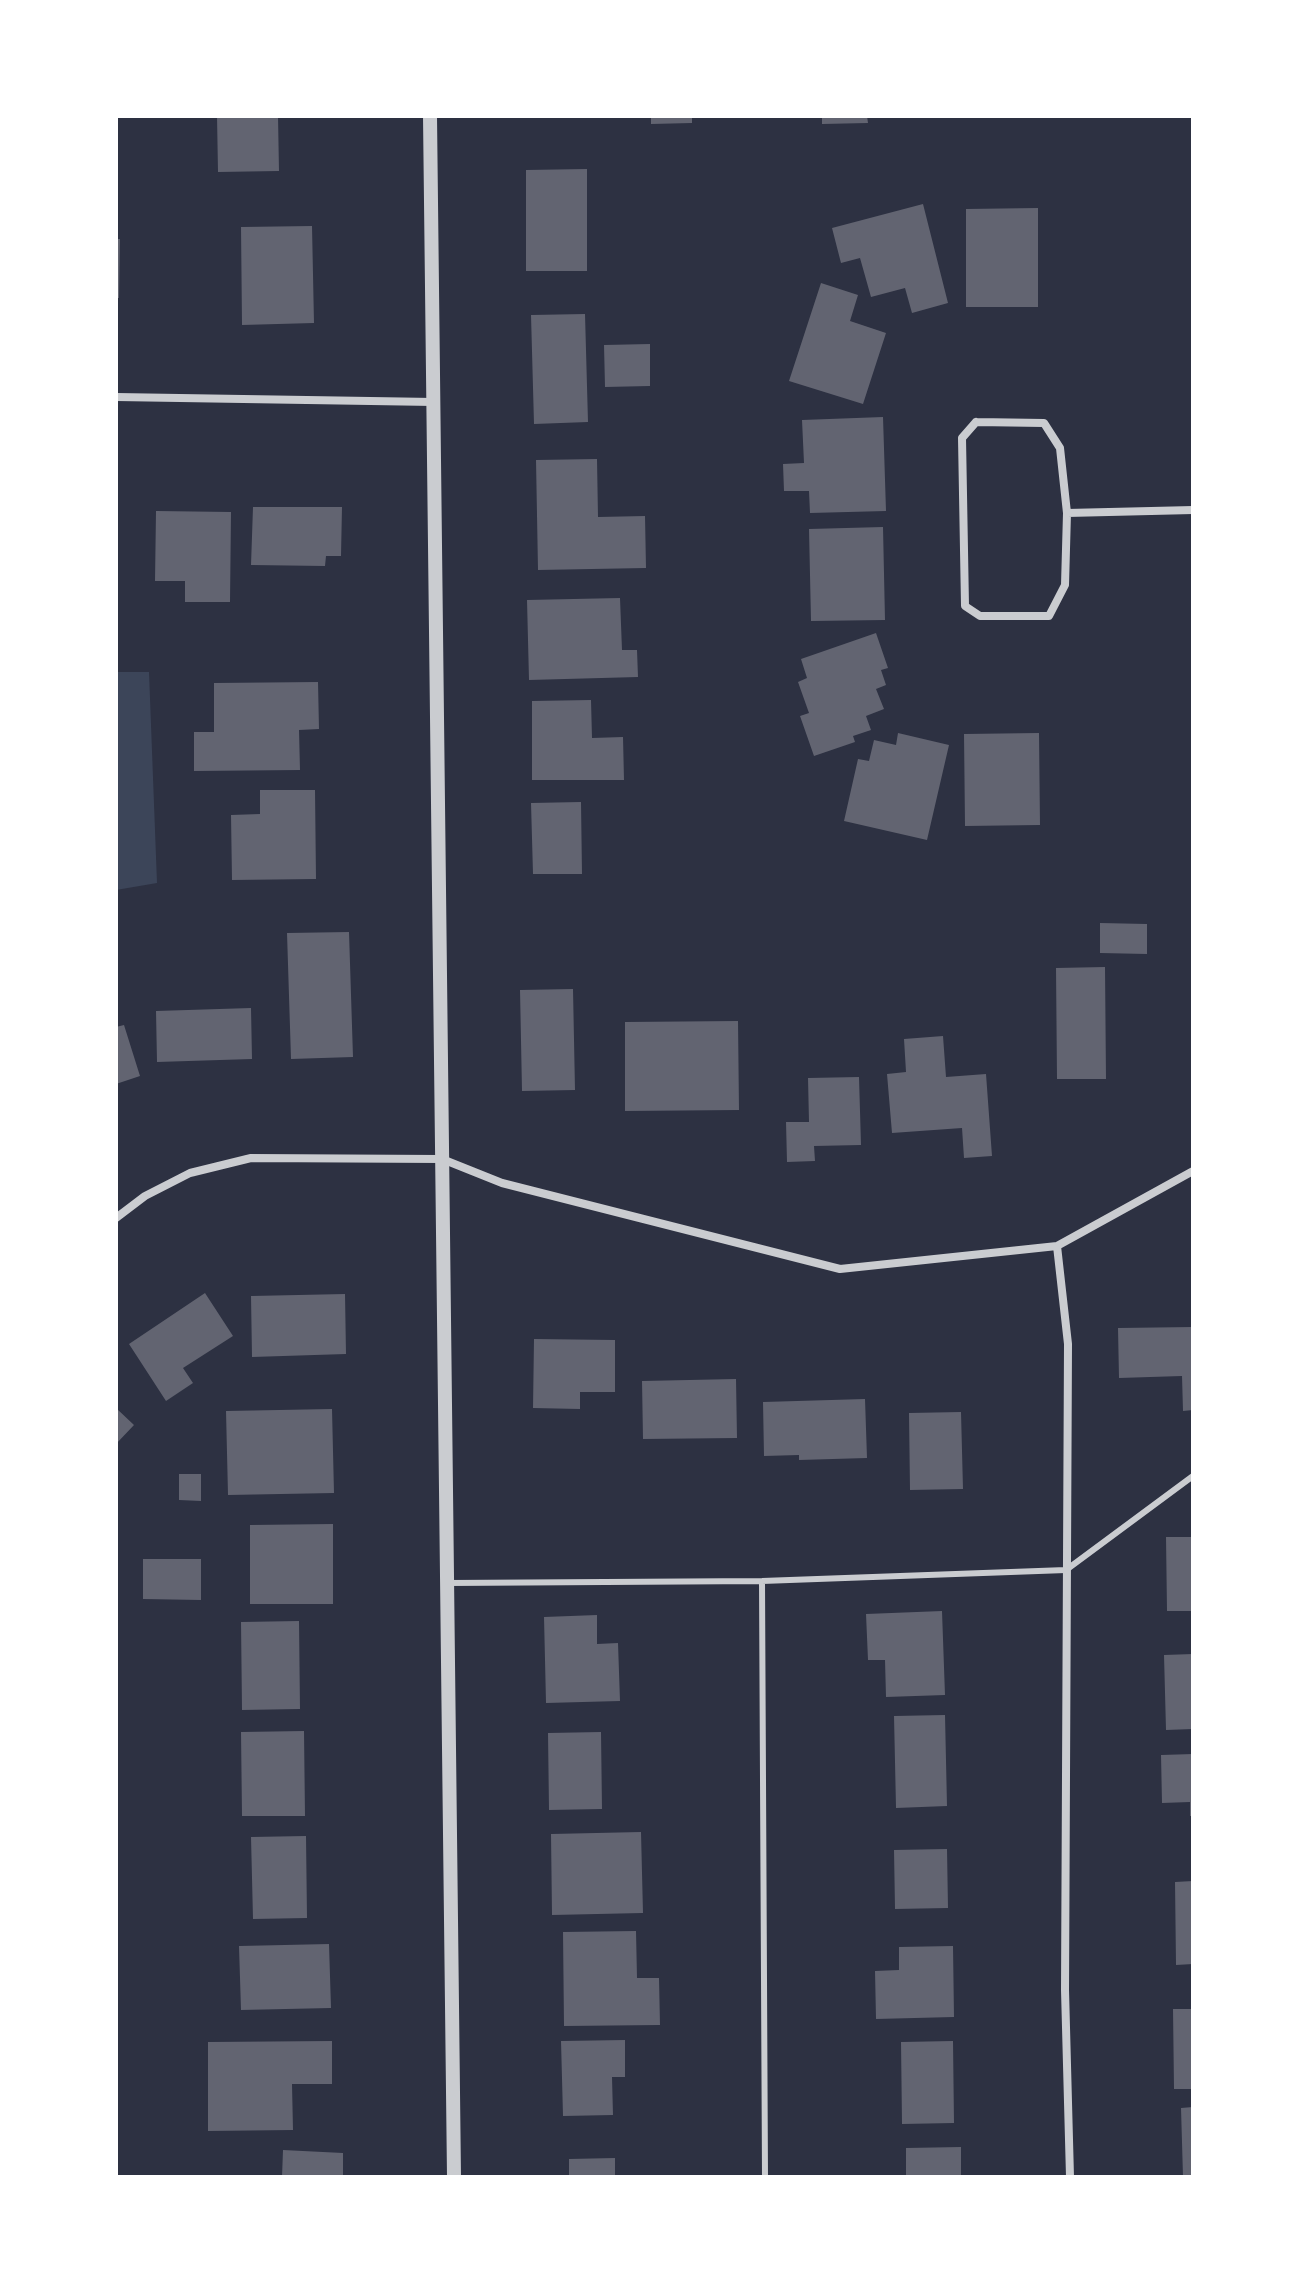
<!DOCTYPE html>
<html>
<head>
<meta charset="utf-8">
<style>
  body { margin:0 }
  #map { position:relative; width:1309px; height:2293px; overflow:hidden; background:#2d3142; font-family:"DM Sans",sans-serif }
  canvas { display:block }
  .frame { position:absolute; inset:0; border:118px solid #fff; pointer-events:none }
</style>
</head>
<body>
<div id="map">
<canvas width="1309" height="2293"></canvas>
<div class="frame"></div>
</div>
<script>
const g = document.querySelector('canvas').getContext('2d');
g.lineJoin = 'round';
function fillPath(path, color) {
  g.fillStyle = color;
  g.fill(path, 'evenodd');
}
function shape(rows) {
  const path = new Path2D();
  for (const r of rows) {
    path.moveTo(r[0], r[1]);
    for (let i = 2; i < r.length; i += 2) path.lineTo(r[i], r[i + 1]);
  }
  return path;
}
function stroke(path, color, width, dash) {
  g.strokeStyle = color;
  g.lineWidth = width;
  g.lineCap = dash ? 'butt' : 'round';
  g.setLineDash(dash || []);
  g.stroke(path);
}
const green = shape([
  [116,672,149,672,157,883,116,890]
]);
const building = shape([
  [217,116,278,116,279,171,218,172],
  [651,116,692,116,692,123,651,124],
  [822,116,867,116,868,123,822,124],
  [587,169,587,271,526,271,526,170],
  [923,204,948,303,912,313,905,288,871,297,860,258,841,263,832,228],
  [1038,208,1038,307,966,307,966,209],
  [312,226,314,323,242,325,241,227],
  [116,239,120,239,119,298,116,298],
  [821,283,858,295,850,321,886,333,863,404,789,381],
  [585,314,588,422,534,424,531,315],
  [650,344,650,386,605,387,604,345],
  [883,417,886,511,810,513,809,491,784,491,783,464,804,463,802,420],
  [597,459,598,517,645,516,646,568,538,570,536,460],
  [253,507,342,507,341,556,326,556,325,566,251,565],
  [156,511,231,512,230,602,185,602,185,581,155,581],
  [883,527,885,620,811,621,809,529],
  [620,598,622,650,637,650,638,677,529,680,527,600],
  [876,633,888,668,881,670,886,685,876,689,884,709,866,716,871,730,853,736,855,742,814,756,800,716,809,713,798,682,807,678,801,659],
  [318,682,319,729,299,730,300,770,194,771,194,732,214,732,214,683],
  [591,700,592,738,623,737,624,780,532,780,532,701],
  [898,733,949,745,927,840,844,821,858,759,869,761,874,740,896,745],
  [1039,733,1040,825,965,826,964,734],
  [260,790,315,790,316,879,232,880,231,815,260,814],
  [581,802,582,874,533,874,531,803],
  [1100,923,1147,924,1147,954,1100,953],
  [349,932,353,1057,291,1059,287,933],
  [1105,967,1106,1079,1057,1079,1056,968],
  [573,989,575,1090,522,1091,520,990],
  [251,1008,252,1059,157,1062,156,1011],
  [738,1021,739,1110,625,1111,625,1022],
  [124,1025,140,1076,116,1084,116,1027],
  [943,1036,946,1077,986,1074,992,1156,964,1158,962,1128,892,1133,887,1074,906,1072,904,1039],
  [859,1077,861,1145,814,1146,815,1161,787,1162,786,1122,809,1122,808,1078],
  [205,1293,233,1336,183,1368,193,1383,166,1401,129,1344],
  [345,1294,346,1354,252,1357,251,1296],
  [1193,1327,1193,1410,1183,1411,1182,1376,1119,1378,1118,1328],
  [534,1339,615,1340,615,1392,580,1392,580,1409,533,1408],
  [736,1379,737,1438,643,1439,642,1381],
  [865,1399,867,1458,799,1460,799,1455,764,1456,763,1402],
  [116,1408,134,1425,116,1444],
  [332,1409,334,1493,228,1495,226,1411],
  [961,1412,963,1489,910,1490,909,1413],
  [179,1474,201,1474,201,1501,179,1500],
  [333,1524,333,1604,250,1604,250,1525],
  [1166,1537,1193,1537,1193,1611,1167,1611],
  [143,1559,201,1559,201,1600,143,1599],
  [942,1611,945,1695,886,1697,885,1660,868,1660,866,1614],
  [597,1615,597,1644,618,1643,620,1701,546,1703,544,1617],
  [299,1621,300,1709,242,1710,241,1622],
  [1193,1654,1193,1729,1166,1730,1164,1655],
  [945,1715,947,1806,896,1808,894,1716],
  [304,1731,305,1816,242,1816,241,1732],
  [601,1732,602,1809,549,1810,548,1733],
  [1193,1754,1193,1816,1190,1816,1190,1802,1162,1803,1161,1755],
  [641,1832,643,1913,552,1915,551,1834],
  [306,1836,307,1918,253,1919,251,1837],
  [947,1849,948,1908,895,1909,894,1850],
  [1193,1881,1193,1964,1176,1965,1175,1882],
  [636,1931,637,1978,659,1978,660,2025,564,2026,563,1932],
  [329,1944,331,2008,241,2010,239,1946],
  [953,1946,954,2017,876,2019,875,1971,899,1970,899,1947],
  [1173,2009,1193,2009,1193,2089,1174,2089],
  [625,2040,625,2077,612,2077,613,2115,563,2116,561,2041],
  [332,2041,332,2084,292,2084,293,2130,208,2131,208,2042],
  [953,2041,954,2123,902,2124,901,2042],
  [1193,2107,1193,2177,1183,2177,1181,2108],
  [961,2147,961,2177,906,2177,906,2148],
  [283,2150,343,2153,343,2177,282,2177],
  [615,2158,615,2177,569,2177,569,2159]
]);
const service = shape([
  [762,1581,765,2177],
  [448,1583,762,1581,1066,1570,1193,1476]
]);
const minor = shape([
  [116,397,434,402],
  [976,422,1044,423,1060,448,1067,513,1065,585,1049,616,980,616,965,606,962,438,976,422],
  [1067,513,1193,510],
  [116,1218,145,1196,190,1173,251,1158,442,1159,502,1183,840,1269,1057,1246,1193,1171],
  [1057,1246,1068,1344,1065,1990,1070,2177]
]);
const tertiary = shape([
  [430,116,454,2177]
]);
fillPath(green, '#3c4559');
fillPath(building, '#626471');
stroke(service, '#caccd0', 6);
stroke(minor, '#caccd0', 8);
stroke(tertiary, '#caccd0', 14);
</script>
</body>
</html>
